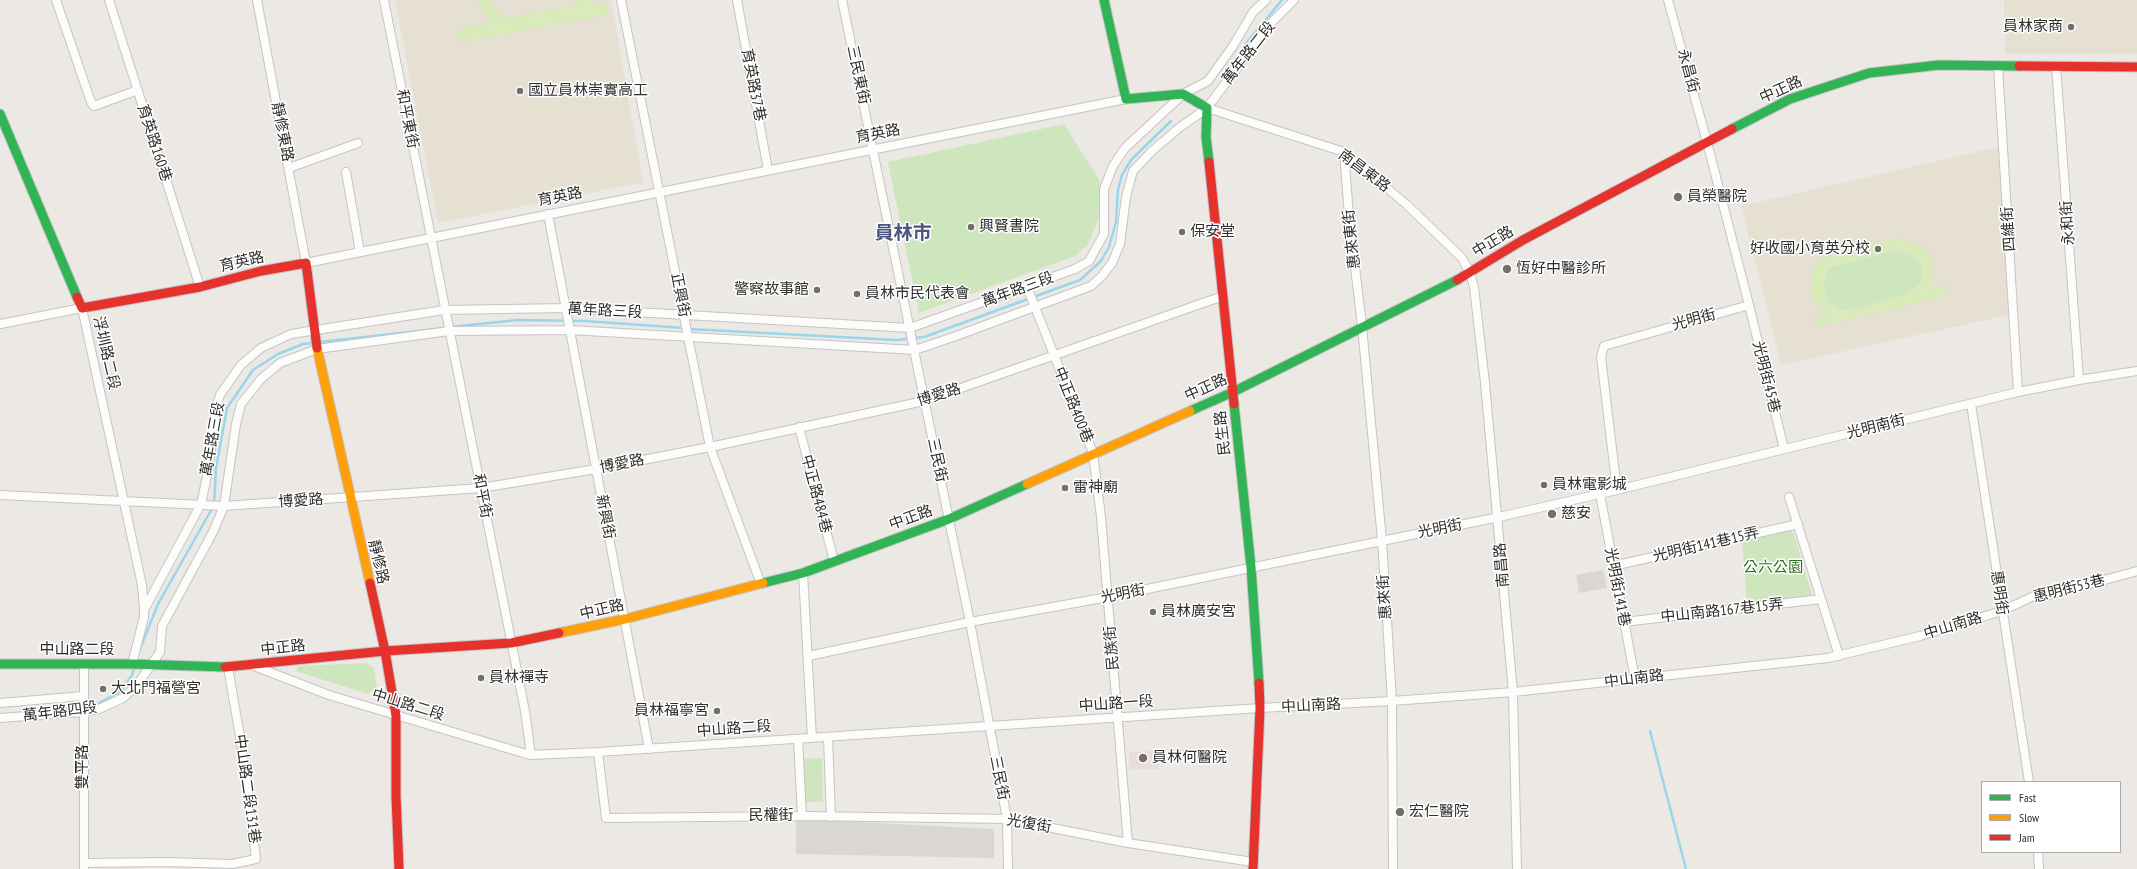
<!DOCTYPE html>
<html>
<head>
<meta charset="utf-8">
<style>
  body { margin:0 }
  #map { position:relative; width:2137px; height:869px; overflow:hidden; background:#ece8e4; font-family:"PT Sans Narrow",sans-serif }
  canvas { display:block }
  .legend { position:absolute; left:1981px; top:781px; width:140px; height:72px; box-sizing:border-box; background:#fff; border:1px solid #ababab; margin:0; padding:5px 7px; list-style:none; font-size:12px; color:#2e2e2e }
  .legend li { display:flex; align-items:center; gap:8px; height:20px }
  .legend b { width:20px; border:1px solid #ababab }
</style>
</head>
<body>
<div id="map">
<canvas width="2137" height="869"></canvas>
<ul class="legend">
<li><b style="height:5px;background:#30b455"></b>Fast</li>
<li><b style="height:5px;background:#ff9f0a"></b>Slow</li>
<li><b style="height:5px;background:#e5322d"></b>Jam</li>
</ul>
</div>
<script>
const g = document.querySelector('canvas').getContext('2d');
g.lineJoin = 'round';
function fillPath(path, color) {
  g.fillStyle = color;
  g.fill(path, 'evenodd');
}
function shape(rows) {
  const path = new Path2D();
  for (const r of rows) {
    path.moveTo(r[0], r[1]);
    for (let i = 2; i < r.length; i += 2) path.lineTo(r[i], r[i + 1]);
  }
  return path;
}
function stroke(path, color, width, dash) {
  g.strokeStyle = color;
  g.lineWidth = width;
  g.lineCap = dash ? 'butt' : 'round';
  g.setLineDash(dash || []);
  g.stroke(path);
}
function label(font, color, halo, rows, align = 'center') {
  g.font = font + ' "PT Sans Narrow","Noto Sans TC",sans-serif';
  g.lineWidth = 3;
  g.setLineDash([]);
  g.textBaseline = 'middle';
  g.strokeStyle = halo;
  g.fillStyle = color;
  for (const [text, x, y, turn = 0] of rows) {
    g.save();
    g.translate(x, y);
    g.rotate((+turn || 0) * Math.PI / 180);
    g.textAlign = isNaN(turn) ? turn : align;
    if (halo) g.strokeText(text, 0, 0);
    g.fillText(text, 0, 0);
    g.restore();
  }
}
const education = shape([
  [395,0,611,0,643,182,438,223],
  [2004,0,2137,0,2137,54,2005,54],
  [1998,147,2009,315,1781,365,1741,206]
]);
const medical = shape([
  [1156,751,1159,769,1130,769,1129,752]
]);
const green = shape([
  [1064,124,1100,181,1098,220,1088,245,1075,256,919,313,888,162],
  [1895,251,1903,252,1914,256,1922,267,1921,281,1914,290,1906,295,1846,311,1837,308,1828,302,1823,285,1827,272,1833,266],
  [1789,530,1794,534,1812,595,1747,604,1742,542],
  [367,663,374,668,377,687,368,694,296,671,298,666],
  [822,758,823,802,804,802,803,759]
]);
const pitch = shape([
  [477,0,489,0,493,7,507,19,574,5,581,0,594,0,593,6,606,3,609,15,459,42,457,29,492,22,478,5],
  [1898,238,1916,243,1928,254,1934,262,1930,289,1946,286,1945,297,1814,327,1813,320,1829,315,1820,309,1810,293,1813,271,1817,264,1823,257],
  [1895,251,1903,252,1914,256,1922,267,1921,281,1914,290,1906,295,1846,311,1837,308,1828,302,1823,285,1827,272,1833,266]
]);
const plaza = shape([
  [1603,570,1607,588,1579,593,1576,575],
  [796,819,994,829,994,858,796,854]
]);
const stream = shape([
  [1244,46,1282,0],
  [450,327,518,320,585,321,684,328],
  [689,329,896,340,924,337,1080,280,1101,261,1109,247,1116,222,1118,190,1122,175,1131,160,1171,121],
  [320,342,445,328],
  [140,649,158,604,214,505,216,468,227,408,253,370,278,354,303,344,314,343],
  [92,707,121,691,132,675,134,668],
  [1650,731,1686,869]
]);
const street = shape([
  [56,0,91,102,94,106,138,90],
  [109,0,200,287],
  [257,0,306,263,1126,99],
  [384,0,525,711,531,755],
  [621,0,710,447,761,584],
  [737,0,768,170],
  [842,0,970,622,1007,819,1008,869],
  [1998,66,2018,392],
  [2056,66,2079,380],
  [1207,108,1344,152,1406,204,1462,258,1470,273,1474,287,1485,383,1513,692,1517,869],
  [1344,152,1349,216,1362,326,1382,540,1392,701,1393,869],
  [289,168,358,143],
  [346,172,360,252],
  [548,214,649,749],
  [1027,287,1093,453,1101,517,1128,843],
  [1749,305,1784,449],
  [0,324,82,308,142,585,144,610],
  [1971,404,2029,782],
  [799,427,834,561],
  [1617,490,2018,392,2079,380,2137,371],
  [1600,494,1635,679],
  [0,495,224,506,481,488,596,469,710,447,924,401,1223,296],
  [1789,497,1839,656],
  [1613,566,1798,524],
  [803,573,812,738],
  [1624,622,1821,599],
  [808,656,970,622,1108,597,1499,517,1617,490,1601,357,1604,346,1749,305,1707,142,1668,0],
  [132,664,144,617,144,610,201,504,208,471,216,408,220,395,241,365,261,348,291,334,444,310,566,308,910,328,1075,269,1089,261,1104,234,1104,189,1113,166,1125,148,1183,94,1208,81,1233,46,1253,12,1266,0],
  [254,666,329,695,523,753,531,755,598,752,1260,708,1392,701,1513,692,1828,658,1920,636,2002,611,2038,594,2045,596,2137,571],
  [0,703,83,696],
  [0,718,83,712,99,709,123,698,137,685,160,652,162,626,213,532,224,506,236,424,241,404,261,379,280,363,317,349,449,331,570,330,915,350,956,336,1091,286,1102,276,1112,263,1120,244,1126,197,1133,171,1152,151,1179,128,1207,108,1270,24,1294,0],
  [828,737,831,817],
  [798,739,802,816],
  [598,752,606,818,807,816,1007,819,1128,843,1253,862],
  [2038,852,2039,869],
  [84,863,167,862,232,864,256,859,243,754,228,667],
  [84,869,84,665]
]);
const fast = shape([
  [1104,0,1126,99,1183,94,1207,108,1206,137,1209,162],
  [0,114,77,297],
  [1732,129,1790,99,1869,73,1939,65,2019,66],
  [1234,404,1251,567,1259,683],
  [1190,411,1233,392,1457,280],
  [763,583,803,573,949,519,1027,484],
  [0,664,132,664,225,667]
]);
const slow = shape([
  [317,348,370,583],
  [1027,484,1190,411],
  [559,633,625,619,763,583]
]);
const jam = shape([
  [2019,66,2137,67],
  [1209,162,1234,404],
  [1457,280,1523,240,1732,129],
  [77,297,82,308,200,287,261,271,306,263,317,348],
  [370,583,385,651,396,716,396,796,399,869],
  [225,667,385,651,511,643,559,633],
  [1253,869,1260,708,1259,683]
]);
const markers = [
  [2071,27,4,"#706f6e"],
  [520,91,4,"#706f6e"],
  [1678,197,5,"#706f6e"],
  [971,227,4,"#706f6e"],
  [1182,232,4,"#706f6e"],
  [1878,249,4,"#706f6e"],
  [1507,269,5,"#706f6e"],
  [817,290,4,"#706f6e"],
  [857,294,4,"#706f6e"],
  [1544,485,4,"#706f6e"],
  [1065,488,4,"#706f6e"],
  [1552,514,5,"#706f6e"],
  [1153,612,4,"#706f6e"],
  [481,678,4,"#706f6e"],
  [103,689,4,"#706f6e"],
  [717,711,4,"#706f6e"],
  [1143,758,5,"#706f6e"],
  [1400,812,5,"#706f6e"]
];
const poiNames = [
  ["員林家商",2063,27,"right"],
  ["國立員林崇實高工",528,91],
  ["員榮醫院",1687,197],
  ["興賢書院",979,227],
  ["保安堂",1190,232],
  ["好收國小育英分校",1870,249,"right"],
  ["恆好中醫診所",1516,269],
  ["警察故事館",809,290,"right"],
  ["員林市民代表會",865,294],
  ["員林電影城",1552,485],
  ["雷神廟",1073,488],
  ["慈安",1561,514],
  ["員林廣安宮",1161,612],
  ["員林禪寺",489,678],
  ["大北門福營宮",111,689],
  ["員林福寧宮",709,711,"right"],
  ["員林何醫院",1152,758],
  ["宏仁醫院",1409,812]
];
const streetNames = [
  ["萬年路二段",1249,53,-52],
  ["永昌街",1688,71,75],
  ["三民東街",858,75,78],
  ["育英路37巷",753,85,79],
  ["中正路",1781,90,-24],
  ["和平東街",407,119,79],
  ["靜修東路",282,132,79],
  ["育英路",878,134,-11],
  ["育英路160巷",154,143,72],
  ["南昌東路",1364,171,37],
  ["育英路",560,197,-11],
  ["永和街",2068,223,-94],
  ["四維街",2009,229,-94],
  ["惠來東街",1352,239,-96],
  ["中正路",1493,242,-31],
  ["育英路",242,262,-13],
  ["萬年路三段",1018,290,-20],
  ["正興街",680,295,79],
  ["萬年路三段",605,311,3],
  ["光明街",1694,320,-15],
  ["浮圳路二段",106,353,77],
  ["光明街45巷",1766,377,76],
  ["中正路",1206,388,-24],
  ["博愛路",939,395,-17],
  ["中正路400巷",1073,405,68],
  ["光明南街",1876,427,-14],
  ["民生路",1223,433,-96],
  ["萬年路三段",213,439,-80],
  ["三民街",937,460,78],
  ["博愛路",622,464,-11],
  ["中正路484巷",816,494,75],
  ["和平街",482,496,79],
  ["博愛路",301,501,-4],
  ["新興街",605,517,79],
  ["中正路",911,518,-20],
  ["光明街",1440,529,-11],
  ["光明街141巷15弄",1706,545,-13],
  ["靜修路",378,562,77],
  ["南昌路",1502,565,-95],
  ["光明街141巷",1617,587,79],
  ["惠明街53巷",2069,589,-14],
  ["惠明街",1999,593,82],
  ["光明街",1123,594,-11],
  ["惠來街",1385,597,-94],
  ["中正路",602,610,-13],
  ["中山南路167巷15弄",1722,611,-6],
  ["中山南路",1953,626,-17],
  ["中正路",283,648,-6],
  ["民族街",1112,648,-95],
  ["中山路二段",77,650],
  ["中山南路",1634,679,-7],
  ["中山路一段",1116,704,-4],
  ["中山路二段",408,705,17],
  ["中山南路",1311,706,-3],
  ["萬年路四段",60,712,-7],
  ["中山路二段",734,729,-4],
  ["雙平路",83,767,-90],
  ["三民街",999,778,79],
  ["中山路二段131巷",247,789,82],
  ["民權街",771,816],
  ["光復街",1029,824,10]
];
const parkNames = [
  ["公六公園",1773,568]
];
const districtNames = [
  ["員林市",903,234]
];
fillPath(education, '#e6e0d3');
fillPath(medical, '#e9dcdb');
fillPath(green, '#cee6be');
fillPath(pitch, '#d9eabb');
fillPath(plaza, '#dad6d2');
stroke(stream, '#99d6ec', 2.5);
stroke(street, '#c5c4c5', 10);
stroke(fast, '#c5c4c5', 11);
stroke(slow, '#c5c4c5', 11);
stroke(jam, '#c5c4c5', 11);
stroke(street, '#fcfcfb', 8);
stroke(fast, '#30b455', 9);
stroke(slow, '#ff9f0a', 9);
stroke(jam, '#e5322d', 9);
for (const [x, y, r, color] of markers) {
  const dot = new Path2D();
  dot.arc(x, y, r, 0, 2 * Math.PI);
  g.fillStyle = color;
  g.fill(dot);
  stroke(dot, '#fff', 1.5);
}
label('15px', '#2e2e2e', '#fff', poiNames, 'left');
label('15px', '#2e2e2e', '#fff', streetNames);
label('15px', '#2c6e1b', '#fff', parkNames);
label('bold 19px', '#4d5680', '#fff', districtNames);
</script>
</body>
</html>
